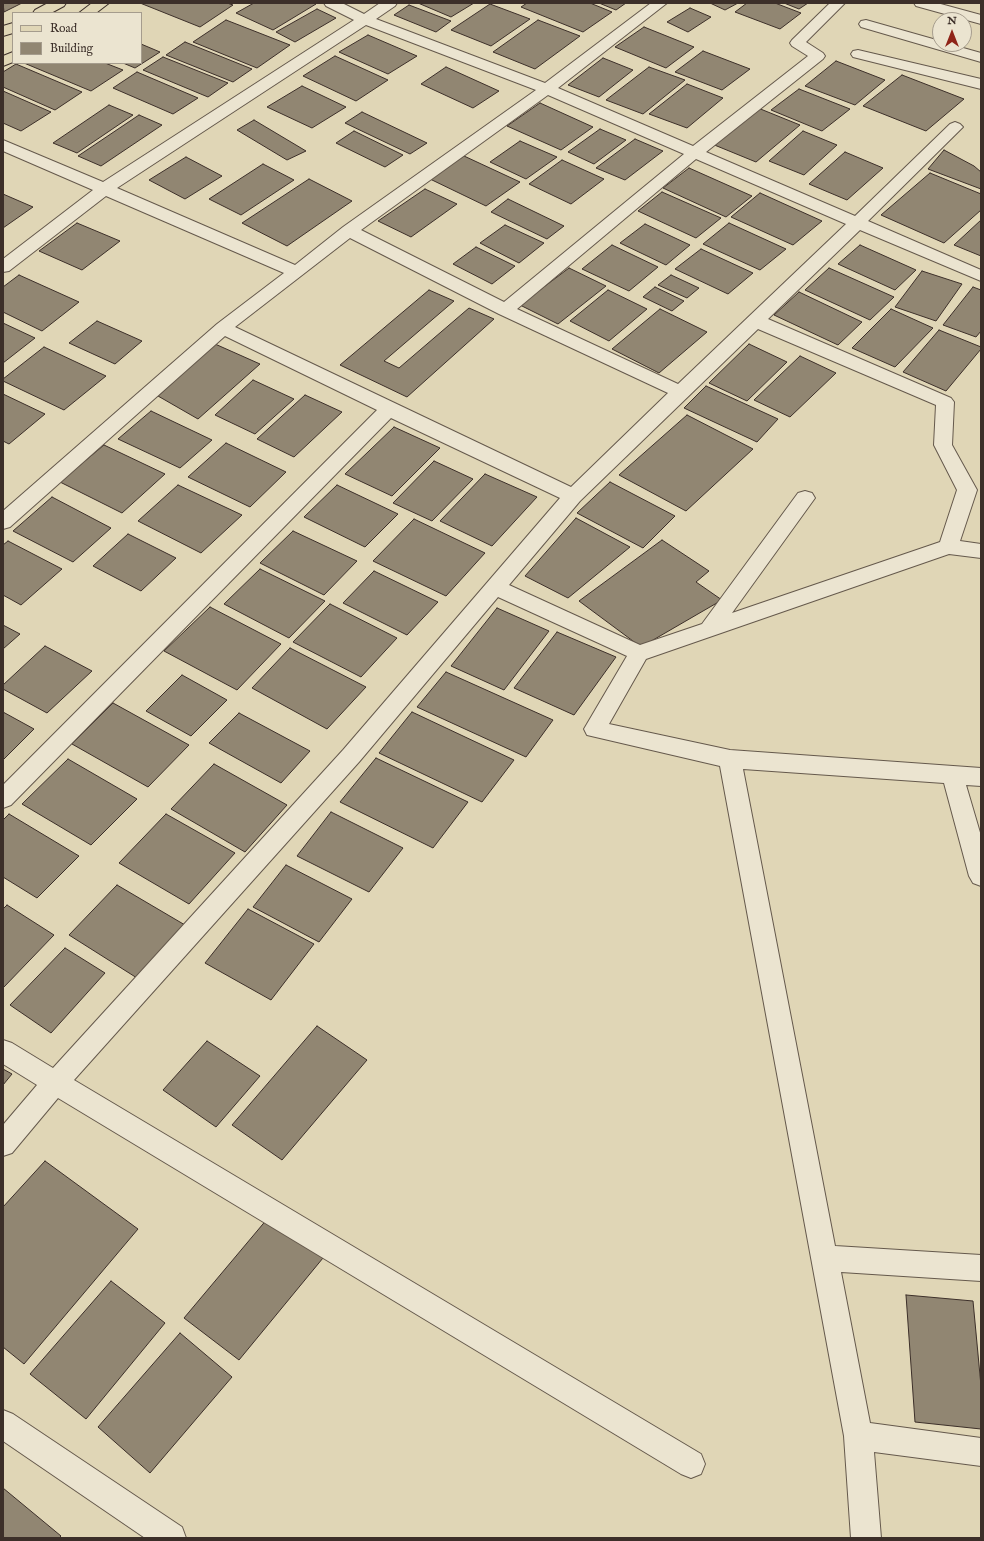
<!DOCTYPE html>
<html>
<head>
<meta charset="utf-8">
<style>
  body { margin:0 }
  #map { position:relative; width:984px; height:1541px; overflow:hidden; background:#e0d6b6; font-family:"IM FELL English",serif }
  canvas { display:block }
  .frame { position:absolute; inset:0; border:4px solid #3c2f29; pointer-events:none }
  .legend { position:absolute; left:12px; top:12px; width:130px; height:52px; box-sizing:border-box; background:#ebe4d0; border:1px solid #a59c8d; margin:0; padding:5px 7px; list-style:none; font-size:12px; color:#3c2f29 }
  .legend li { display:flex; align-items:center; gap:8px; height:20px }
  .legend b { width:20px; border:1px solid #a59c8d }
  .north { position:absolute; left:932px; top:12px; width:40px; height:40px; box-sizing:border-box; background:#ebe4d0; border:1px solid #a59c8d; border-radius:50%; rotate:0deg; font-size:11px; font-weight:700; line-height:16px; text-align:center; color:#3c2f29 }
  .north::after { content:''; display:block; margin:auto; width:14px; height:18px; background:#8f2418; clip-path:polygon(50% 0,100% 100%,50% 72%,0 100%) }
</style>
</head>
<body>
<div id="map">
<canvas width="984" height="1541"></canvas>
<div class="frame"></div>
<ul class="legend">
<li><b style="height:5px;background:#e0d6b6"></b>Road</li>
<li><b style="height:11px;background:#918672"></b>Building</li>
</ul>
<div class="north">N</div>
</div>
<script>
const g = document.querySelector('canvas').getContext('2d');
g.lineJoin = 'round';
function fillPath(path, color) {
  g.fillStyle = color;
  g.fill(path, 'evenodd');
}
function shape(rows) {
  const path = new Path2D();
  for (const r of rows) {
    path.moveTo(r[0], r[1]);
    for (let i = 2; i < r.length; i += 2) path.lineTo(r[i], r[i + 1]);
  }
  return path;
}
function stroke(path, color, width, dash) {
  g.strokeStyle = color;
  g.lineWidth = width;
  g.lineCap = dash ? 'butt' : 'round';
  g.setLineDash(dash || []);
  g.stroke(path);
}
const building = shape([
  [3,3,22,3,4,12,3,3],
  [140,3,227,3,233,5,200,27,140,3],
  [254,3,314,3,316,4,273,30,236,13,254,3],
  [418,3,474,3,451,17,418,3],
  [527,3,590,3,612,12,583,32,521,7,527,3],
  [599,3,626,3,616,10,599,3],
  [710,3,738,3,725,10,710,3],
  [747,3,775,3,801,13,780,29,735,12,747,3],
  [784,3,808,3,799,9,784,3],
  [490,4,530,19,491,46,451,30,490,4],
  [409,5,451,21,436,32,394,15,409,5],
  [690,8,711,17,688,32,667,22,690,8],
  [317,9,336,18,295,42,276,32,317,9],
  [226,20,290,45,257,68,193,42,226,20],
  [538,20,580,36,535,69,493,52,538,20],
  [644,27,694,47,666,68,615,47,644,27],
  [368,35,417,56,388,74,339,52,368,35],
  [185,42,252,69,233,82,166,55,185,42],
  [141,44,160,52,135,68,123,63,141,63,141,44],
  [703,51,750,69,722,90,675,72,703,51],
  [335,56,388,80,356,101,303,76,335,56],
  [163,57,228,83,208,97,143,70,163,57],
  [603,58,633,70,599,97,568,85,603,58],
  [836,61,885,80,855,105,805,86,836,61],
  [24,63,105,63,123,70,91,91,24,63],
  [16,64,82,92,55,110,3,87,3,72,16,64],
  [446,67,499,91,473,108,421,84,446,67],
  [649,67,685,80,643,114,606,100,649,67],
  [137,72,198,98,173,114,113,88,137,72],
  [902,75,964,99,926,131,863,106,902,75],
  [687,84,723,98,687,128,649,114,687,84],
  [302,86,346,107,312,128,267,107,302,86],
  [799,89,850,109,822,131,771,110,799,89],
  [3,91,51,112,21,131,3,123,3,91],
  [540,103,593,127,561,150,507,126,540,103],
  [109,105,133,115,77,153,53,143,109,105],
  [758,108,800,125,756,162,712,144,758,108],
  [362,112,427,143,410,154,345,123,362,112],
  [139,115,162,125,101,166,78,156,139,115],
  [254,120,306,151,287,160,237,130,254,120],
  [600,129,626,140,594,164,568,152,600,129],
  [354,131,403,155,385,167,336,143,354,131],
  [803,131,837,145,804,175,769,161,803,131],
  [635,139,663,151,625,180,596,168,635,139],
  [520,141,557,157,526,179,490,162,520,141],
  [944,150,974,166,981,172,981,189,928,169,944,150],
  [845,152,883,168,847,200,809,184,845,152],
  [464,156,520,182,486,206,430,179,464,156],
  [186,157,222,176,185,199,149,180,186,157],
  [562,160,604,179,571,204,529,184,562,160],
  [263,164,294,180,241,215,209,199,263,164],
  [689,168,752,196,726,217,663,188,689,168],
  [930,173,981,194,981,210,944,243,881,215,930,173],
  [309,179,352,201,287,246,242,223,309,179],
  [425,189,457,204,411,237,378,221,425,189],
  [662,192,721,218,696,238,638,211,662,192],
  [760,193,822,221,793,245,731,217,760,193],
  [3,194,33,207,3,228,3,194],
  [508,199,564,226,547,239,491,212,508,199],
  [981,220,981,256,954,245,981,220],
  [77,223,120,241,82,270,39,251,77,223],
  [729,223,786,249,760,270,703,244,729,223],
  [645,224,690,245,666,265,620,243,645,224],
  [505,225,544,243,519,263,480,243,505,225],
  [612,245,658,267,629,291,582,269,612,245],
  [860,245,916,270,895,290,838,264,860,245],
  [476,247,515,266,492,284,453,264,476,247],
  [701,249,753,273,728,294,675,269,701,249],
  [569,268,606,286,558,324,520,305,569,268],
  [829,268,894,297,870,320,805,290,829,268],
  [922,271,962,284,936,321,895,307,922,271],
  [19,275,79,302,42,331,3,312,3,287,19,275],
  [671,275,699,288,687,298,658,285,671,275],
  [655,287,684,301,672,311,643,297,655,287],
  [973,287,981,290,981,331,976,337,943,325,973,287],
  [429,290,454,301,384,361,399,368,469,308,494,319,407,397,340,365,429,290],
  [608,290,647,309,609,341,570,321,608,290],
  [799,292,862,322,838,345,774,315,799,292],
  [660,309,707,332,659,373,612,349,660,309],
  [891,309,933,328,895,367,852,348,891,309],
  [97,321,142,341,115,364,69,343,97,321],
  [3,323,35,338,3,363,3,323],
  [939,330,981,347,981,349,946,391,903,372,939,330],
  [215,344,260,364,198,419,158,396,215,344],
  [749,344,787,362,747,401,709,383,749,344],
  [44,347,106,376,64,410,3,381,3,379,44,347],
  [800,356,836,373,790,417,754,400,800,356],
  [253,380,294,399,255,434,215,415,253,380],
  [706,386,778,419,757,442,684,408,706,386],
  [3,394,45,414,9,444,3,441,3,394],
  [305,395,342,412,294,457,257,439,305,395],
  [151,411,212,440,180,468,118,439,151,411],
  [687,415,753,449,686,511,619,475,687,415],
  [394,427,440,448,392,496,345,474,394,427],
  [226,443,286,472,250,507,188,477,226,443],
  [104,445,165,474,122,513,60,482,104,445],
  [434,461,473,479,432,521,393,503,434,461],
  [485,474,537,497,492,546,440,521,485,474],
  [610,482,675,516,643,548,577,513,610,482],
  [178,485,242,515,201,553,138,521,178,485],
  [337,485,398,514,365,547,304,517,337,485],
  [52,497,111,528,73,562,13,531,52,497],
  [576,518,630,547,568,598,525,576,576,518],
  [414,519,485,553,446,596,373,561,414,519],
  [293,531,357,561,324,595,260,563,293,531],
  [128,534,176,558,141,591,93,566,128,534],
  [662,540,709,571,696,582,722,600,641,647,579,601,662,540],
  [8,541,62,569,21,605,3,595,3,545,8,541],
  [260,569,325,601,289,638,224,604,260,569],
  [374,571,438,602,407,635,343,603,374,571],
  [330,604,397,638,361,677,293,642,330,604],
  [210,607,281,644,237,690,164,651,210,607],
  [497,608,549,631,504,690,451,666,497,608],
  [3,625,20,634,3,649,3,625],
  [557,632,616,657,574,715,514,688,557,632],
  [45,646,92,671,47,713,3,689,3,685,45,646],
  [290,648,366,687,327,729,252,688,290,648],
  [446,672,553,720,526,757,417,707,446,672],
  [182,675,227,700,191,736,146,711,182,675],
  [113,703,189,745,148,787,72,744,113,703],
  [3,712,34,729,3,760,3,712],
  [412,712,514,760,482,802,379,753,412,712],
  [239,713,310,751,281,783,209,743,239,713],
  [376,758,468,802,433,848,340,802,376,758],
  [68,759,137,799,91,845,22,804,68,759],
  [214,764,287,805,245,852,171,809,214,764],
  [331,812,403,848,369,892,297,856,331,812],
  [9,814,79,856,37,898,3,877,3,820,9,814],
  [166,814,235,853,189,904,119,863,166,814],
  [286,865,352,899,319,942,253,907,286,865],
  [117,885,185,925,137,978,69,935,117,885],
  [7,905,54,935,3,988,3,909,7,905],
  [248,909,314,944,271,1000,205,963,248,909],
  [65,948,105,973,51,1033,10,1005,65,948],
  [317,1026,367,1060,282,1160,232,1125,317,1026],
  [207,1041,260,1076,216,1127,163,1090,207,1041],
  [3,1069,12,1074,3,1085,3,1069],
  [45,1161,138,1229,24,1364,3,1347,3,1207,45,1161],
  [268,1218,323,1258,239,1360,184,1318,268,1218],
  [111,1281,165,1323,86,1419,30,1374,111,1281],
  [906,1295,973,1301,981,1386,981,1429,915,1422,906,1295],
  [180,1333,232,1377,150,1473,98,1427,180,1333],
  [3,1488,61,1536,59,1538,3,1538,3,1488]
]);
const street = shape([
  [324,3,342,3,364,14,380,3,397,3,395,6,376,19,545,83,651,3,667,3,558,88,693,146,808,56,792,46,790,43,792,40,830,3,845,3,806,42,823,53,825,56,823,59,706,152,855,216,950,124,955,122,960,124,963,127,868,221,981,270,981,281,860,230,768,319,951,398,954,402,952,445,977,490,960,541,981,544,981,558,949,554,646,659,609,724,730,750,981,768,981,786,966,785,981,836,981,886,973,883,969,876,944,783,743,769,835,1246,981,1255,981,1281,841,1272,870,1423,981,1438,981,1466,874,1452,881,1538,851,1538,844,1436,720,766,587,735,584,729,627,656,498,597,359,762,74,1080,701,1454,705,1464,701,1474,691,1478,681,1474,58,1098,12,1153,3,1156,3,1125,37,1085,3,1064,3,1040,12,1043,53,1068,343,750,560,498,391,418,11,805,3,808,3,785,377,410,225,336,10,527,3,529,3,511,217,324,284,273,106,196,9,271,3,272,3,259,93,190,3,151,3,140,103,182,354,20,326,6,324,3],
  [366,25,536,90,343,227,295,265,117,188,366,25],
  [548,95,684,154,504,302,361,230,548,95],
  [696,159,846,224,678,384,517,309,696,159],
  [350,238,499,314,668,393,571,487,235,327,350,238],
  [758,329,936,405,934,445,957,490,940,542,732,613,815,498,812,493,805,491,798,493,702,624,640,645,509,585,580,501,758,329],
  [914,3,937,3,981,15,981,24,916,6,914,3],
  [866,20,940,41,940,44,949,44,981,53,981,62,861,27,859,24,861,21,866,20],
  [858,50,981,79,981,89,853,57,851,54,853,51,858,50],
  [3,1410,13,1414,182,1527,186,1538,145,1538,3,1441,3,1410]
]);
const primary = shape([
  [48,3,66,3,64,6,51,13,33,13,35,10,48,3],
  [92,3,109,3,96,13,79,13,92,3],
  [13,23,13,33,3,36,3,26,13,23],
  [13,52,13,62,3,66,3,56,13,52]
]);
fillPath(building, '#918672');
stroke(building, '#3c2f29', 1);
stroke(street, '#65594c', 2);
stroke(primary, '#3c2f29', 2);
fillPath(street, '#ebe4d0');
fillPath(primary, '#e0d6b6');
</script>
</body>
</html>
